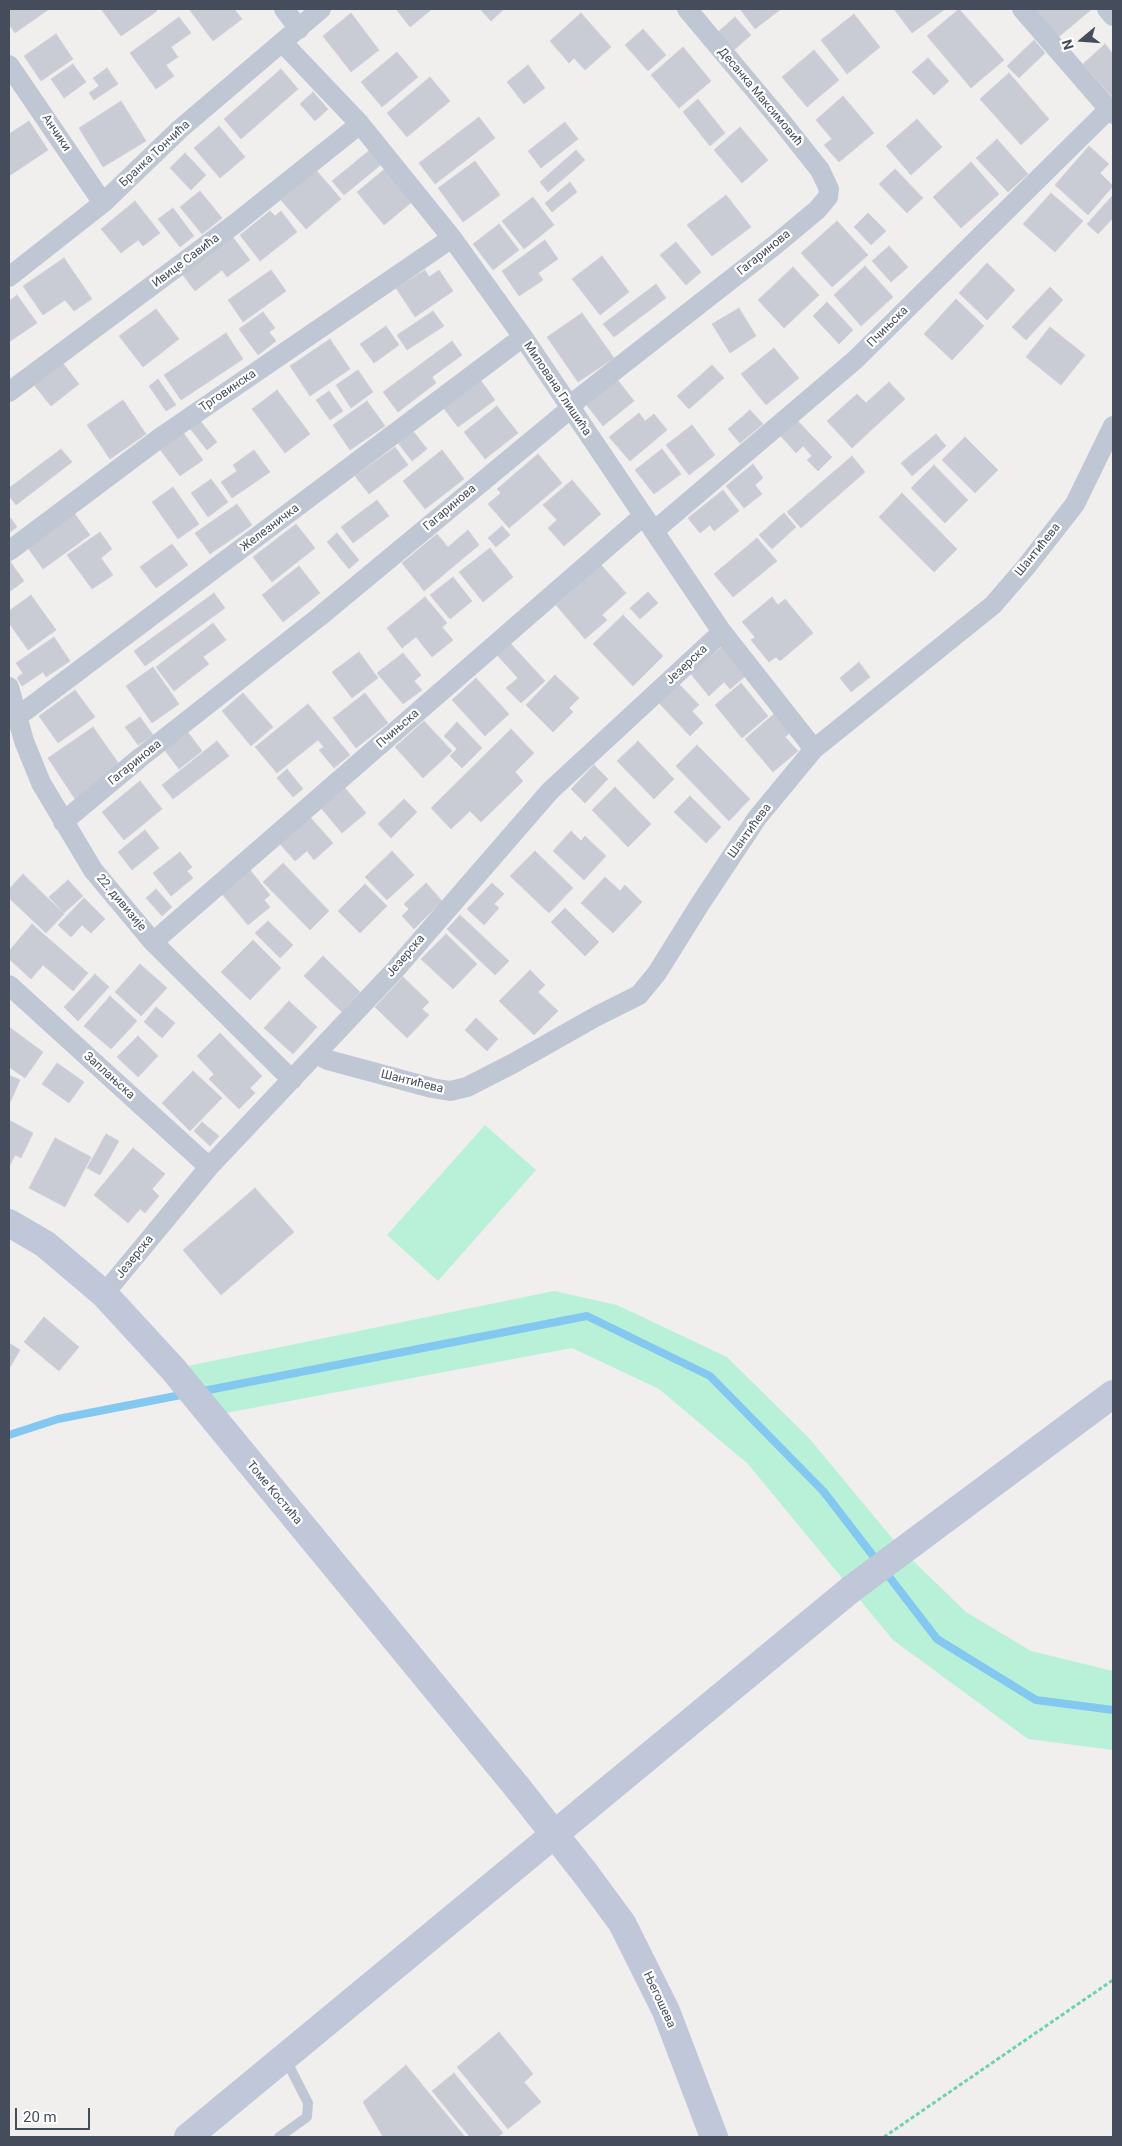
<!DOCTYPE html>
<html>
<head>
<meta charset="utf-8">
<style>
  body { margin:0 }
  #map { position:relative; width:1122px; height:2146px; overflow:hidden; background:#f1eeee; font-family:Roboto,sans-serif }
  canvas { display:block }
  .frame { position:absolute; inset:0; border:10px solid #454d5c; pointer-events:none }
  .north { position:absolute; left:1057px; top:15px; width:50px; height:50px; -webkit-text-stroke:4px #fff; paint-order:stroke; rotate:252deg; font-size:14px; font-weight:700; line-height:20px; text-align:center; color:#454d5c }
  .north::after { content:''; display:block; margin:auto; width:18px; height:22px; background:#454d5c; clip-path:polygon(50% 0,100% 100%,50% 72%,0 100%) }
  .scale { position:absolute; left:15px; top:2108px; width:75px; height:22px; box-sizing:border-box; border:2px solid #454d5c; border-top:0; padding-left:6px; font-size:15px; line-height:18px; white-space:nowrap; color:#454d5c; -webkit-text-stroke:4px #fff; paint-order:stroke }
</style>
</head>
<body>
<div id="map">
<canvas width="1122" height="2146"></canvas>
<div class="frame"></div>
<div class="north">N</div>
<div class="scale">20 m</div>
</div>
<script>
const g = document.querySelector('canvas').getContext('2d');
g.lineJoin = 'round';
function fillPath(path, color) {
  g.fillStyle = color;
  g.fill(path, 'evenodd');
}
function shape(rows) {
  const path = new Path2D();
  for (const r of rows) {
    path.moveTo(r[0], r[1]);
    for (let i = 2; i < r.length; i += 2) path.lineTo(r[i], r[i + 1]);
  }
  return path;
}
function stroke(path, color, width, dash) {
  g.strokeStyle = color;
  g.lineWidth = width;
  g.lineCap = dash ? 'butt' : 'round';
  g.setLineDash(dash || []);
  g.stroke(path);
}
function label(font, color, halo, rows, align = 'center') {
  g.font = font + ' Roboto,sans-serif';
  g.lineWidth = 4.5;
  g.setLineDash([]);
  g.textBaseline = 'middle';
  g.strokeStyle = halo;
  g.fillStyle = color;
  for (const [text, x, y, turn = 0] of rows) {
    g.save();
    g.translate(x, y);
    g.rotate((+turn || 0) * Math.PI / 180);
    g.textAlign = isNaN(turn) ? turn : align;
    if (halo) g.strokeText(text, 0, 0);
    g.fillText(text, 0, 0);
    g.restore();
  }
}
const green = shape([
  [485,1125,536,1170,438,1281,387,1235],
  [554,1291,617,1305,727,1357,809,1438,902,1550,966,1612,1031,1651,1113,1671,1113,1750,1028,1739,893,1640,748,1464,659,1389,572,1348,210,1416,173,1369]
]);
const stream = shape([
  [198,1392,587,1316,710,1376,824,1492,937,1639,1036,1700,1113,1710],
  [9,1435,58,1419,186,1394]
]);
const building = shape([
  [9,9,49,9,15,33,9,24,9,9],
  [101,9,155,9,157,11,121,36,101,9],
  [189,9,234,9,242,19,213,41,189,9],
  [396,9,432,9,410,27,396,9],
  [480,9,504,9,491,21,480,9],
  [740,9,781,9,755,29,740,9],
  [894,9,945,9,912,33,894,9],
  [959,9,1004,60,971,88,927,36,959,9],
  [1032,9,1092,9,1056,39,1032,9],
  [351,13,379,50,351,72,323,36,351,13],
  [581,13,611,47,585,70,574,58,569,63,550,41,581,13],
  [854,14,880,47,847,74,821,40,854,14],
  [179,17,191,33,171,47,178,57,166,65,174,76,156,89,130,53,179,17],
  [735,17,751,35,734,50,718,32,735,17],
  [643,29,666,55,648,71,625,45,643,29],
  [56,34,73,59,41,81,24,56,56,34],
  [1034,40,1045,53,1019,78,1007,66,1034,40],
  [1105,44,1113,54,1113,98,1083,64,1105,44],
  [683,47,711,81,679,108,651,75,683,47],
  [814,50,839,80,807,107,782,77,814,50],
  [397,52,418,77,382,107,361,82,397,52],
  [928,58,949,81,934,95,912,72,928,58],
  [73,64,86,82,64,98,51,79,73,64],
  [528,65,545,88,524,104,507,82,528,65],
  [107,68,118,84,94,100,89,93,99,86,93,78,107,68],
  [281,69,298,89,241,139,224,119,281,69],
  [1009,73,1049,119,1021,145,980,99,1009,73],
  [430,77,450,101,407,137,387,113,430,77],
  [313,92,328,109,315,121,300,104,313,92],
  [843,96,874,133,839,162,824,145,832,139,816,120,843,96],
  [698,99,725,133,710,146,683,112,698,99],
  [121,101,146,141,103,167,79,128,121,101],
  [479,117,495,138,435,184,419,163,479,117],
  [917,119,942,147,911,175,886,146,917,119],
  [29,121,48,150,9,176,9,134,29,121],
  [565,122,578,139,541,168,528,151,565,122],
  [219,126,245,157,220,178,194,148,219,126],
  [740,127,768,160,742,183,714,150,740,127],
  [997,139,1028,174,1008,192,976,158,997,139],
  [1089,146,1109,164,1100,173,1113,186,1088,215,1055,185,1089,146],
  [371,149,383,163,344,195,332,181,371,149],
  [576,150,585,160,548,192,540,182,576,150],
  [185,153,206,175,191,190,170,168,185,153],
  [475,161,500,195,463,222,438,188,475,161],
  [971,162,999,194,961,228,933,197,971,162],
  [386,168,413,201,384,225,357,192,386,168],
  [895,169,923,198,907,213,879,184,895,169],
  [316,170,341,199,306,229,281,200,316,170],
  [570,182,577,192,552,212,545,203,570,182],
  [200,191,222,218,202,234,180,207,200,191],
  [1051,193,1083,221,1055,252,1023,224,1051,193],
  [726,195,751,227,712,256,687,225,726,195],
  [1113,195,1113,218,1098,234,1087,224,1113,195],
  [533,197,554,225,524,249,502,221,533,197],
  [135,201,160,233,143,246,138,240,121,253,101,229,135,201],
  [173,208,194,236,180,247,158,219,173,208],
  [270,211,275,216,281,211,297,232,260,261,240,235,270,211],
  [868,213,886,231,871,245,854,227,868,213],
  [837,221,868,255,832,287,801,253,837,221],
  [499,224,519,250,493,270,473,244,499,224],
  [232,236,250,260,227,277,222,270,195,291,182,274,232,236],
  [545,240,558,259,538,273,543,280,519,296,502,271,545,240],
  [676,242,701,272,686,285,660,255,676,242],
  [889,246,908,267,891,282,872,261,889,246],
  [602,256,629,292,600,315,572,279,602,256],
  [64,258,92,299,74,311,65,300,43,315,23,286,64,258],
  [987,263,1015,290,987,320,959,293,987,263],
  [865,266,893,297,861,326,834,295,865,266],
  [793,267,819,295,784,328,758,300,793,267],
  [271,270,286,291,243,322,228,300,271,270],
  [425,270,429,277,439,270,453,291,415,317,396,288,425,270],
  [656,284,666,298,614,337,603,324,656,284],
  [1050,287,1063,300,1026,340,1012,327,1050,287],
  [17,295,37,323,9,342,9,301,17,295],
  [956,299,984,326,952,360,924,334,956,299],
  [827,302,853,330,839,344,813,316,827,302],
  [739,308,756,336,730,353,712,324,739,308],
  [156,309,179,339,143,367,119,336,156,309],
  [433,311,444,326,407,350,397,335,433,311],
  [263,312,275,328,269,332,276,341,258,355,239,329,263,312],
  [582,313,614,358,578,382,547,337,582,313],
  [386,326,399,345,374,363,360,344,386,326],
  [1050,327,1085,355,1061,385,1026,357,1050,327],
  [226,333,243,359,181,400,164,375,226,333],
  [330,339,350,369,310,396,290,366,330,339],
  [452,341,462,355,432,377,436,383,398,412,383,392,452,341],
  [774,348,799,378,766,405,741,374,774,348],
  [62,362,79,384,51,406,34,385,62,362],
  [712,365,724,378,689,409,677,396,712,365],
  [358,370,373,392,351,408,336,385,358,370],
  [479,378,495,400,458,427,442,406,479,378],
  [616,378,634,401,603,426,585,403,616,378],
  [158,379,176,405,166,411,149,386,158,379],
  [889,382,905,399,852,448,827,421,857,394,866,403,889,382],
  [277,390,310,434,285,453,252,409,277,390],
  [329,391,343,411,330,420,316,400,329,391],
  [123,400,146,434,110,459,87,425,123,400],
  [367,401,385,426,350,450,333,425,367,401],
  [497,406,518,433,485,459,464,432,497,406],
  [750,410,763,424,740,443,728,429,750,410],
  [639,413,645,421,654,414,667,430,630,461,609,437,639,413],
  [794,417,832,457,818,471,807,460,812,456,803,446,796,453,778,433,794,417],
  [198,418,217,442,207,450,188,426,198,418],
  [692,425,715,455,689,475,666,445,692,425],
  [182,431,203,460,180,476,159,448,182,431],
  [413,431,427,449,412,461,398,443,413,431],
  [936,434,946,446,912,476,901,463,936,434],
  [965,437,998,470,975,493,942,460,965,437],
  [395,447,408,465,369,494,355,476,395,447],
  [61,449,72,462,16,505,9,496,9,488,61,449],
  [662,449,681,474,654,494,635,470,662,449],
  [254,450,270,472,232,498,221,482,237,471,233,465,254,450],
  [442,450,464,479,425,509,403,481,442,450],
  [538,454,562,483,509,528,488,504,501,493,497,489,538,454],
  [852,456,865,472,801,528,787,512,852,456],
  [753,464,763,478,755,485,762,494,744,508,726,486,753,464],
  [934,465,968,500,945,523,911,488,934,465],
  [211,479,228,502,208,517,191,493,211,479],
  [572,480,601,514,564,546,548,528,557,520,543,505,572,480],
  [173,487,199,524,178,539,152,502,173,487],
  [723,490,739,511,714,531,710,525,700,533,688,518,723,490],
  [902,493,957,549,934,572,879,517,902,493],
  [377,500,389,516,353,543,341,527,377,500],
  [237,504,252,525,210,554,195,533,237,504],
  [74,513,90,535,43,569,28,548,74,513],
  [784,513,796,527,772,549,759,535,784,513],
  [9,516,17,527,9,533,9,516],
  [296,524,315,548,272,582,253,557,296,524],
  [502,526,510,535,496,547,488,538,502,526],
  [468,530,479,545,424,591,402,563,437,534,448,547,468,530],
  [100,532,112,549,101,558,113,575,92,589,67,555,100,532],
  [337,533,359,560,349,569,327,542,337,533],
  [757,538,777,561,733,597,714,574,757,538],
  [172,544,188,565,156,588,140,567,172,544],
  [490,548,513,577,483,602,459,572,490,548],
  [9,560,24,581,9,592,9,560],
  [601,565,626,593,602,615,607,620,585,639,556,605,601,565],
  [299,566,320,593,283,622,262,595,299,566],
  [453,577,472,601,450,619,430,595,453,577],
  [648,592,658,603,640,619,630,608,648,592],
  [214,593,225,608,145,666,134,651,214,593],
  [31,595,56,630,28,650,9,623,9,611,31,595],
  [425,597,447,623,442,627,453,640,432,657,416,637,402,648,387,628,425,597],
  [772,597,778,605,785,599,813,633,780,661,776,657,769,662,751,640,755,637,742,622,772,597],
  [623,615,663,656,633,686,593,644,623,615],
  [213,623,226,640,203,657,209,664,174,691,156,667,213,623],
  [54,637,70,661,46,677,43,672,22,686,17,678,23,673,16,663,54,637],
  [509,642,545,681,521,703,506,688,518,678,496,654,509,642],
  [724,645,748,674,730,689,724,682,709,696,690,673,724,645],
  [359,652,378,678,352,698,332,672,359,652],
  [403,653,421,675,414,681,422,690,403,704,377,673,403,653],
  [859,662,870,677,851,692,840,678,859,662],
  [153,667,179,704,152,723,126,686,153,667],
  [555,675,579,698,569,708,573,712,553,732,526,705,555,675],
  [476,678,509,714,485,736,452,700,476,678],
  [741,683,768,716,742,738,715,705,741,683],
  [679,684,699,705,692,711,703,723,690,736,659,703,679,684],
  [75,690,95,717,58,743,39,716,75,690],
  [243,693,273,727,251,746,222,711,243,693],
  [365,693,388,723,356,748,333,718,365,693],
  [308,704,350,755,334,768,319,750,324,747,318,740,277,773,255,747,308,704],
  [775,713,791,732,785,737,798,751,773,772,745,739,775,713],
  [140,717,153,735,138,745,125,727,140,717],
  [424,721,452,751,423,778,395,747,424,721],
  [457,722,482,748,462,768,450,756,457,749,444,736,457,722],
  [93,727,119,764,103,776,105,779,75,799,48,758,93,727],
  [511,729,534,753,515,772,523,781,481,822,470,811,451,829,431,808,511,729],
  [187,731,202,751,179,769,164,749,187,731],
  [217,741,229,756,173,799,162,785,217,741],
  [638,741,674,779,654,799,617,761,638,741],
  [697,745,750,799,729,821,676,766,697,745],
  [594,765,608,779,585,803,571,789,594,765],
  [287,769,303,789,293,797,277,778,287,769],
  [140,781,162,809,124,840,102,812,140,781],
  [615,787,651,824,628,847,592,810,615,787],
  [345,788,366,813,342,833,321,808,345,788],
  [690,796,721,827,706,843,674,812,690,796],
  [404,799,417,812,391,838,378,824,404,799],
  [310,817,333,843,314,860,307,851,295,861,280,844,310,817],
  [145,830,159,848,132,870,118,852,145,830],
  [571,831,581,841,585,836,606,856,584,880,553,851,571,831],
  [392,851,414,875,387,900,365,877,392,851],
  [535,851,573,888,549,913,510,876,535,851],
  [180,852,192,867,187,871,193,878,171,896,153,873,180,852],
  [283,863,329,911,310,930,263,882,283,863],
  [250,870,270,895,264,900,270,907,248,925,222,894,250,870],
  [23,874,64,914,46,933,9,898,9,889,23,874],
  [605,877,620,891,625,885,642,902,613,933,581,903,605,877],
  [68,880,83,896,64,913,49,897,68,880],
  [426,883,442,901,414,929,402,916,409,909,404,904,426,883],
  [492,883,504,894,494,904,499,908,484,925,467,909,492,883],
  [365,884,387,906,360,933,338,911,365,884],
  [156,889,172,907,162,916,146,898,156,889],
  [84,898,105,919,91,933,82,925,71,937,58,925,84,898],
  [565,908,599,942,585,956,551,922,565,908],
  [460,915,509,961,495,975,447,929,460,915],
  [268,921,293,945,280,958,255,933,268,921],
  [32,924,88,973,73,991,43,965,31,979,9,959,9,951,32,924],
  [446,934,477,964,453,989,421,959,446,934],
  [253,940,281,968,250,1000,221,972,253,940],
  [323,956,360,992,342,1012,304,976,323,956],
  [140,964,167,988,141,1016,115,992,140,964],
  [530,970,545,985,538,992,558,1011,534,1035,499,1001,530,970],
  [95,974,109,987,78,1021,64,1007,95,974],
  [403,977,429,1002,422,1009,429,1015,407,1038,375,1007,403,977],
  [110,996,137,1021,111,1049,84,1026,110,996],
  [289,1001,317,1027,293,1054,264,1028,289,1001],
  [156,1007,175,1023,162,1038,144,1022,156,1007],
  [476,1018,498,1039,487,1051,465,1030,476,1018],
  [9,1027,43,1052,25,1078,9,1067,9,1027],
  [220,1033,262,1076,250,1088,255,1093,239,1109,209,1079,214,1074,197,1056,220,1033],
  [138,1036,158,1056,138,1077,117,1057,138,1036],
  [57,1063,84,1082,69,1103,42,1084,57,1063],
  [193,1071,222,1098,190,1131,162,1103,193,1071],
  [9,1075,20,1080,9,1105,9,1075],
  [9,1120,33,1133,21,1158,15,1155,9,1167,9,1120],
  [202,1122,219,1136,210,1146,194,1131,202,1122],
  [106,1134,119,1141,100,1175,87,1168,106,1134],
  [55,1138,91,1157,65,1207,29,1188,55,1138],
  [133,1148,165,1174,152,1189,159,1196,145,1213,140,1209,128,1223,94,1195,133,1148],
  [255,1188,294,1232,221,1295,183,1250,255,1188],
  [44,1317,79,1347,59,1371,24,1342,44,1317],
  [9,1343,20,1350,9,1369,9,1343],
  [499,2032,533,2074,524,2082,541,2102,508,2129,457,2067,499,2032],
  [406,2065,465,2137,383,2137,363,2102,406,2065],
  [454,2073,503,2133,497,2137,470,2137,432,2091,454,2073]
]);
const path = shape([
  [884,2137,1113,1980]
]);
const lane = shape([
  [279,2137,307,2117,308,2103,285,2058]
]);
const street = shape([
  [284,9,299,29],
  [1022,9,1113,114],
  [1107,9,1113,16],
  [283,43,360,124,452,238,523,337,722,632,814,749],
  [9,65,103,203],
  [9,277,103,203,180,129,321,9],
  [9,392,236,223,360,124],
  [654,531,855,360,1109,109],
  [9,551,161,437,452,238],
  [9,687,24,741,41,783,93,870,153,942,292,1080],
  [17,717,523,337],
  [63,822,141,757,319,617,570,409,578,399,775,245,817,210,828,197,829,189,820,170,781,121,687,9],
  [153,942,643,516],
  [9,985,209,1167],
  [316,1054,328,1060,432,1088,450,1091,467,1087,512,1064,597,1016,639,995,657,973,700,904,757,818,814,749,993,605,1025,568,1075,504,1113,426],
  [104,1294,209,1167,394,971,550,791,722,632]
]);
const secondary = shape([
  [9,1223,45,1244,104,1294,173,1369,517,1787],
  [585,1873,622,1923,666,2011,714,2137],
  [188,2137,850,1590,1113,1394]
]);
const secondaryBridge = shape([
  [517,1787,585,1873]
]);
const streetNames = [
  ["Десанка Максимовић",760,97,50],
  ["Анчики",56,133,56],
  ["Бранка Тончића",155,154,-43],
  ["Гагаринова",764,253,-39],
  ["Ивице Савића",186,261,-37],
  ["Пчињска",888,327,-45],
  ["Милована Глишића",557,389,56],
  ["Трговинска",228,391,-34],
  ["Гагаринова",450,508,-40],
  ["Железничка",270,528,-37],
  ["Шантићева",1038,550,-51],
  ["Језерска",687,665,-43],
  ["Пчињска",398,729,-41],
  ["Гагаринова",135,763,-39],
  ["Шантићева",750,831,-54],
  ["22. дивизије",121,903,50],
  ["Језерска",406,956,-49],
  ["Заплањска",109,1076,42],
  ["Шантићева",412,1082,14],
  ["Језерска",135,1257,-51],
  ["Томе Костића",274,1493,50],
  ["Његошева",659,2000,65]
];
fillPath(green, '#b9f1d8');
stroke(stream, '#83c8f1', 8);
fillPath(building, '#c9ccd4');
stroke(building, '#d1d2da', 1);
stroke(path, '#6fd1b1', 3, [4, 2.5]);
stroke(lane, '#c0c7d4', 10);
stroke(street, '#c0c7d4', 20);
stroke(secondary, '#bfc7d8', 28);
stroke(secondaryBridge, '#bfc7d8', 28);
label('12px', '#454d5c', '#fff', streetNames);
</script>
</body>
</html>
